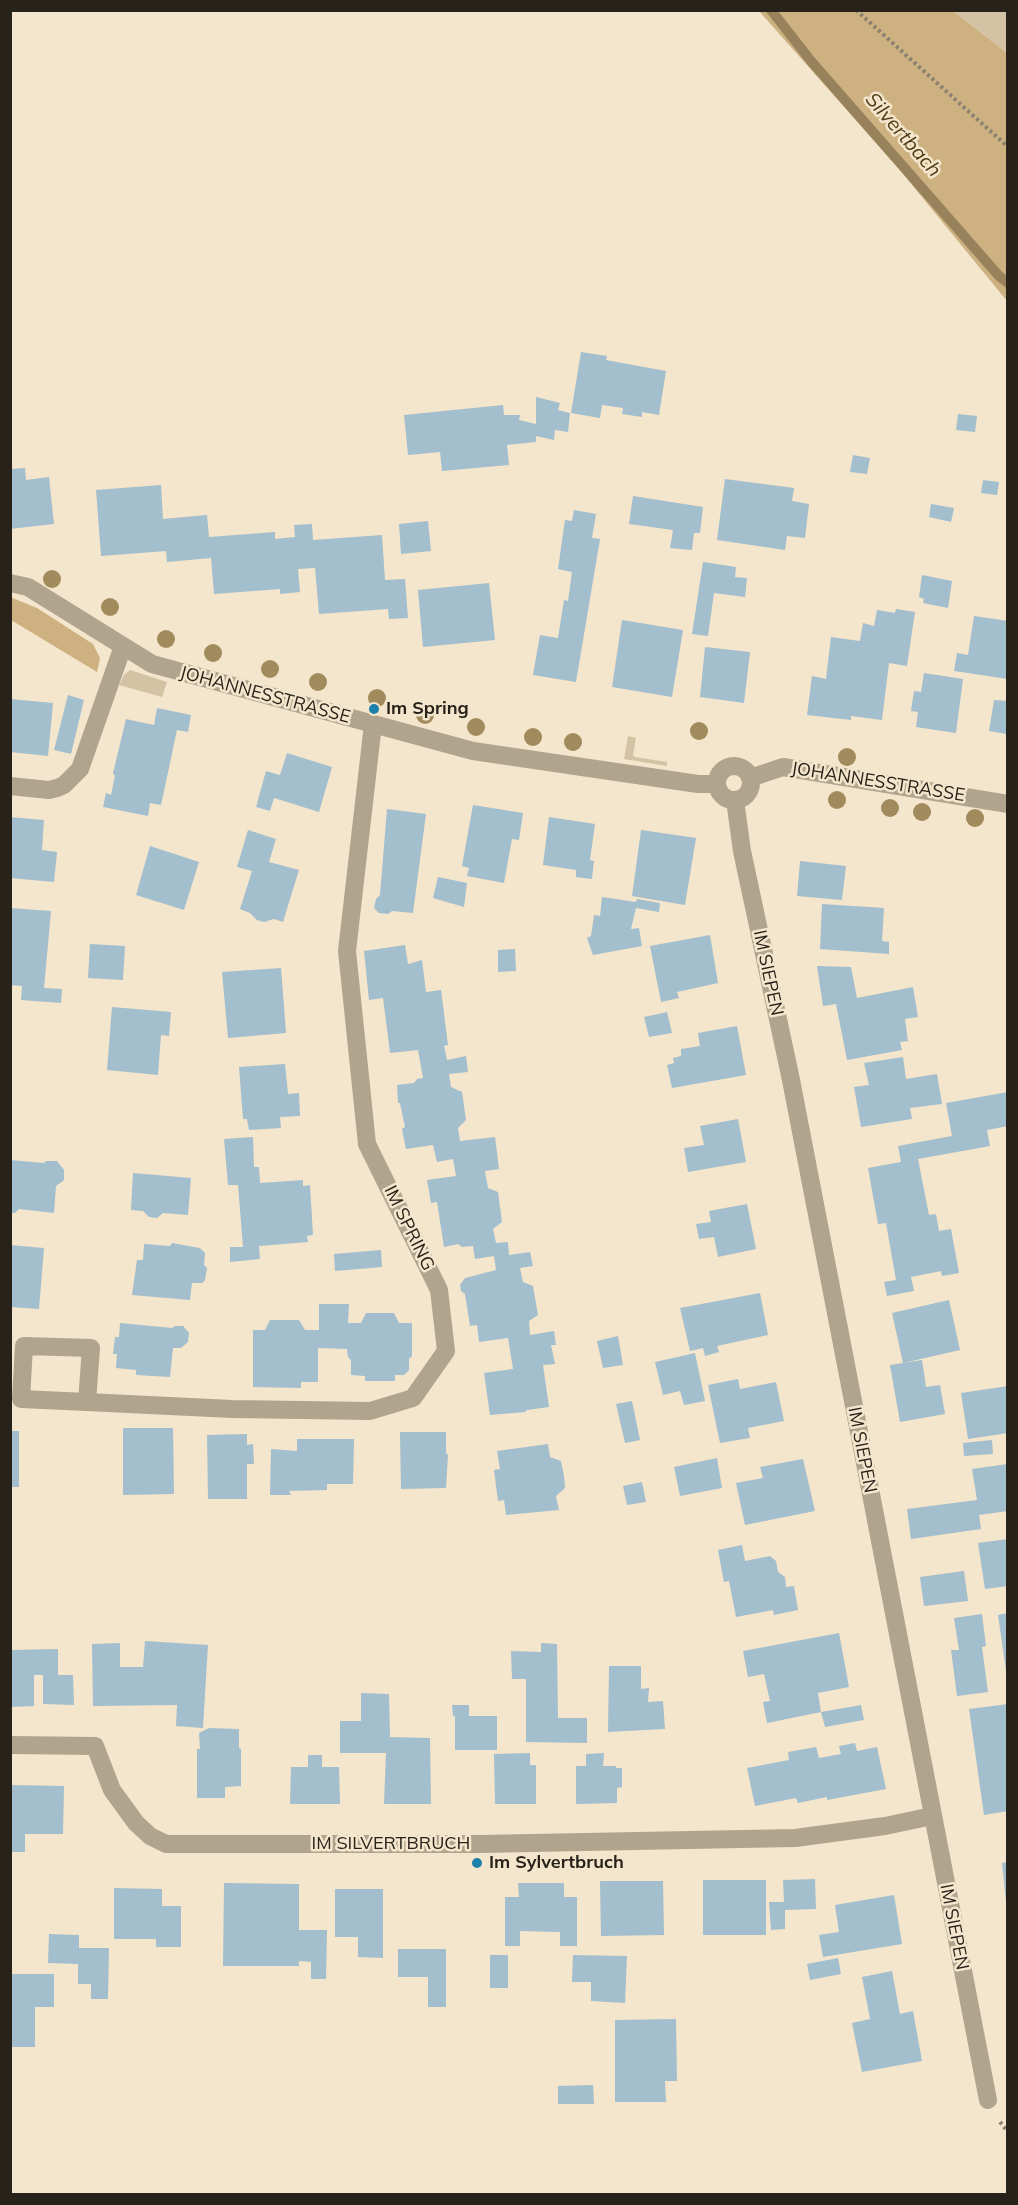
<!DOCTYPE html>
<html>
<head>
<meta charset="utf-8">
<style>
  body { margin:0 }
  #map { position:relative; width:1018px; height:2205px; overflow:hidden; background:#f4e5cd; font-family:Mulish,sans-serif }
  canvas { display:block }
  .frame { position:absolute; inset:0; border:12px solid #28231a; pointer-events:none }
</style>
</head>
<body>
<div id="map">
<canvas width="1018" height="2205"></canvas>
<div class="frame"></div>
</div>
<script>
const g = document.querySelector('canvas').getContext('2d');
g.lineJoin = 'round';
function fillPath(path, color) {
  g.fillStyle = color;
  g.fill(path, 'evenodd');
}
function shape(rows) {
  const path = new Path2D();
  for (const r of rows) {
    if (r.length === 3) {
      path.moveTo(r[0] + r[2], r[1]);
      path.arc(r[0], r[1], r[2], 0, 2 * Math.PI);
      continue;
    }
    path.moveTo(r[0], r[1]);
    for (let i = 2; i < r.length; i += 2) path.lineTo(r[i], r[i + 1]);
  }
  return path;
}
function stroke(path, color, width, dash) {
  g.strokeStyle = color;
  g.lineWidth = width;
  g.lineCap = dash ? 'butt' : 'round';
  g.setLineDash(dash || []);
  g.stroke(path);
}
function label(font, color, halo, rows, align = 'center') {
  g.font = font + ' Mulish,sans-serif';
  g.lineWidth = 5;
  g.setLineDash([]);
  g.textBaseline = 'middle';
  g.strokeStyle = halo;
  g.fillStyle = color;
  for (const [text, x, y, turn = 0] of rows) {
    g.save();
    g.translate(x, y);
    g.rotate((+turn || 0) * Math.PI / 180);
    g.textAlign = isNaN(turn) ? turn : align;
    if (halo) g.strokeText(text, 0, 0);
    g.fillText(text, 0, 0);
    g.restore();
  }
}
const green = shape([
  [953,11,1007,11,1007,53],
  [130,670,167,682,162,697,119,685,124,675],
  [628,736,636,738,633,755,635,757,667,762,667,766,624,759]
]);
const forest = shape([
  [759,11,953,11,1007,53,1007,301,899,169],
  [10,597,37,608,93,644,100,658,97,672,11,620]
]);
const stream = shape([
  [771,10,811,61,999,276,1008,283]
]);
const building = shape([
  [581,352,607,356,606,360,666,371,659,415,642,412,642,417,622,414,623,408,602,405,600,418,571,413],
  [536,397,560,403,558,410,570,413,568,432,555,430,554,440,536,436,536,442,507,445,509,465,442,471,440,452,408,455,404,415,503,405,504,415,520,415,519,420,536,424],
  [958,414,977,416,975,432,956,430],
  [853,455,870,458,867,474,850,472],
  [25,468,26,480,49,477,54,524,10,529,10,469],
  [725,479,794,488,792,501,809,504,805,538,787,536,785,550,717,540],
  [983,480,999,482,997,495,981,493],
  [161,485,163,519,207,515,209,537,275,532,275,539,295,537,294,525,312,524,313,540,382,535,385,580,405,579,408,618,389,619,388,609,319,614,315,568,298,569,300,592,280,594,280,589,214,594,211,558,167,562,166,551,101,556,96,490],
  [633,496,703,507,700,533,694,533,692,550,670,548,673,530,629,524],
  [931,504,954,508,951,522,929,517],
  [574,510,596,514,592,538,600,539,576,682,533,675,540,635,558,638,564,600,568,601,572,572,558,569,565,520,572,521],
  [428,521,431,551,401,554,399,524],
  [703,562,736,567,735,577,747,578,745,597,714,593,708,636,692,634],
  [922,575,952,581,948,608,923,603,924,599,919,597],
  [489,583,495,640,423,647,418,590],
  [896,609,915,612,907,666,889,663,882,720,851,716,851,720,807,715,812,676,826,679,831,637,860,641,863,623,874,626,877,610,895,613],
  [974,616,1008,621,1008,679,954,671,957,653,968,655],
  [622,620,683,630,672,697,612,687],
  [705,647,750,652,744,703,700,697],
  [924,673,963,679,956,733,916,727,918,712,911,711,914,691,921,692],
  [68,695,84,700,71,754,54,750],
  [10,699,53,703,48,756,10,752],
  [994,700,1008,701,1006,734,989,731],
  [157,708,191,715,188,732,177,730,161,805,150,803,148,816,103,807,106,793,111,795,115,776,113,773,126,719,154,725],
  [287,753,332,767,319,812,274,798,270,811,256,807,266,771,280,775],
  [473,805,523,813,519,840,512,839,504,883,467,876,469,868,462,866],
  [387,809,426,814,413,913,392,911,388,914,379,913,374,908,376,899,380,895],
  [10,817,44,820,42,850,57,852,54,882,10,878],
  [549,817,595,824,590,860,594,861,592,879,576,877,576,870,543,865],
  [248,830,276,839,269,862,299,870,283,922,274,919,264,922,257,920,250,913,240,909,252,871,237,867],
  [641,830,696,838,685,905,632,896],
  [150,846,199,862,184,910,136,895],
  [800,861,846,866,842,900,797,896],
  [438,877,467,883,464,907,433,898],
  [602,897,636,902,637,899,660,903,659,912,636,908,631,929,639,928,642,946,593,955,587,938,591,936,594,915,600,916],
  [822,904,884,908,882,941,889,942,889,954,820,949],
  [10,908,51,911,44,988,62,989,61,1003,21,1000,22,986,10,985],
  [710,935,718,983,677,992,679,998,661,1002,650,946],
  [90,944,125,946,123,980,88,978],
  [405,945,408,964,422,960,426,992,441,990,448,1045,444,1046,447,1060,466,1056,468,1072,449,1074,451,1087,462,1092,466,1120,458,1128,460,1141,495,1137,499,1169,485,1171,488,1188,498,1192,502,1222,493,1229,496,1243,508,1242,509,1255,530,1252,533,1266,520,1268,523,1282,533,1286,538,1315,529,1321,530,1335,554,1331,556,1345,551,1345,555,1364,543,1365,549,1407,527,1410,525,1412,490,1415,484,1373,513,1369,508,1338,479,1342,477,1325,470,1326,465,1294,461,1291,460,1285,465,1278,496,1270,494,1256,475,1259,473,1246,462,1247,458,1244,444,1247,437,1202,431,1203,427,1180,456,1176,453,1159,437,1162,433,1145,406,1149,402,1129,405,1127,400,1103,398,1103,397,1085,414,1083,417,1079,423,1078,418,1050,390,1053,383,998,369,1000,364,951],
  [515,949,516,971,498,972,498,950],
  [817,966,851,967,857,998,913,987,918,1017,905,1019,908,1041,900,1042,902,1050,847,1060,836,1004,823,1006],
  [281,968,286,1033,228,1038,222,972],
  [112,1007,171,1012,169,1036,161,1035,158,1075,107,1070],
  [667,1012,672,1033,649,1037,644,1017],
  [737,1026,746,1075,672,1088,667,1065,674,1063,673,1058,681,1056,681,1049,700,1046,698,1033],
  [903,1057,906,1079,937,1074,942,1104,910,1108,912,1119,861,1127,854,1087,869,1085,864,1063],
  [285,1064,288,1094,299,1093,300,1116,280,1117,281,1128,249,1130,247,1119,243,1119,239,1067],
  [1008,1092,1008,1126,987,1130,990,1146,918,1159,929,1215,936,1214,939,1231,951,1229,959,1273,942,1276,941,1271,911,1277,914,1291,887,1296,884,1282,896,1280,886,1223,878,1224,868,1168,901,1162,898,1146,952,1136,946,1103],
  [738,1119,746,1162,688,1172,684,1148,704,1145,700,1126],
  [253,1137,254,1167,259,1167,260,1183,303,1180,303,1186,310,1185,313,1235,307,1236,308,1242,259,1246,260,1259,230,1262,230,1247,243,1247,238,1185,228,1185,224,1139],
  [10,1160,44,1163,46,1161,57,1161,64,1170,64,1180,56,1186,54,1213,19,1209,15,1213,10,1213],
  [133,1173,191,1178,188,1215,163,1213,157,1218,149,1217,143,1211,131,1210],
  [747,1204,756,1249,718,1257,714,1237,699,1239,696,1224,711,1222,709,1211],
  [172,1243,200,1248,205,1253,204,1265,207,1268,205,1280,202,1283,192,1283,190,1300,132,1295,137,1260,143,1260,144,1244,170,1246],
  [10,1245,44,1248,39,1309,10,1307],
  [381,1250,382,1267,335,1271,334,1254],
  [760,1293,768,1335,717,1346,719,1352,705,1356,703,1348,690,1351,680,1308],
  [949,1300,960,1350,903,1363,892,1313],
  [319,1304,349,1304,348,1323,361,1323,366,1313,394,1313,399,1323,412,1323,412,1356,409,1359,409,1370,404,1375,395,1375,395,1381,365,1381,365,1376,351,1375,351,1360,348,1357,347,1349,318,1348,318,1382,301,1382,301,1388,253,1387,253,1330,265,1330,270,1320,299,1320,305,1330,319,1330],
  [120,1323,172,1328,175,1326,183,1326,189,1333,188,1342,181,1348,173,1348,170,1377,136,1375,136,1370,116,1368,117,1354,113,1354,115,1337,119,1337],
  [618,1336,623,1365,603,1368,597,1341],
  [695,1353,705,1401,684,1405,680,1391,663,1395,655,1362],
  [922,1360,926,1387,940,1385,945,1414,900,1422,890,1365],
  [738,1379,740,1389,776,1382,784,1421,748,1428,750,1438,720,1443,708,1385],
  [1008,1386,1008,1433,968,1439,961,1393],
  [632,1401,640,1440,625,1443,616,1404],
  [123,1428,173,1428,174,1494,123,1495],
  [10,1431,19,1431,19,1487,10,1487],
  [400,1432,446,1432,446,1453,448,1455,446,1488,401,1489],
  [247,1434,247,1445,253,1444,254,1464,247,1464,247,1499,208,1499,207,1435],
  [297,1439,354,1439,353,1484,327,1484,327,1490,289,1491,291,1495,270,1495,271,1449,297,1451],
  [992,1440,993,1454,964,1456,963,1443],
  [548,1444,550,1457,561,1461,564,1476,565,1488,556,1496,559,1510,506,1515,504,1500,498,1501,494,1470,500,1469,497,1451],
  [717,1458,722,1488,680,1496,674,1467],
  [803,1459,815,1511,745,1525,736,1483,763,1478,760,1467],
  [1008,1464,1008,1511,979,1515,981,1529,911,1539,907,1509,977,1500,972,1469],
  [642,1482,646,1502,627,1505,623,1486],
  [1008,1539,1008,1586,985,1589,978,1543],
  [742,1545,745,1561,770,1556,776,1561,778,1572,785,1577,786,1587,794,1586,798,1610,774,1615,773,1610,736,1617,729,1581,724,1582,718,1550],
  [964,1571,968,1601,924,1606,920,1577],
  [1008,1613,1008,1671,1006,1671,998,1615],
  [982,1614,986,1646,982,1647,988,1692,957,1696,951,1650,959,1650,954,1618],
  [839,1633,849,1687,818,1693,821,1712,767,1723,763,1702,770,1701,764,1674,748,1677,743,1651],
  [145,1641,208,1645,203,1728,176,1726,177,1705,93,1706,92,1644,120,1643,120,1667,143,1667],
  [541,1643,557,1644,558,1718,587,1718,587,1743,526,1742,526,1679,512,1679,511,1651,541,1652],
  [58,1649,58,1675,73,1675,74,1705,43,1704,43,1675,34,1675,34,1706,10,1707,10,1650],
  [609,1666,641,1666,641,1689,649,1688,648,1702,663,1701,665,1729,608,1732],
  [361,1693,389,1694,390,1737,430,1738,431,1804,384,1804,386,1753,340,1753,340,1721,361,1721],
  [1008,1704,1008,1811,984,1815,969,1709],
  [452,1705,469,1705,469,1716,497,1716,497,1750,455,1750,455,1716,453,1716],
  [861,1705,864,1720,825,1727,821,1712],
  [209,1728,239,1729,239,1748,241,1749,241,1786,225,1787,225,1798,197,1798,197,1749,200,1749,199,1733],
  [855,1743,857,1751,877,1747,886,1789,827,1800,827,1797,798,1803,796,1798,755,1806,747,1768,789,1760,788,1752,816,1747,819,1758,841,1754,839,1746],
  [530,1753,530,1765,536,1765,536,1804,495,1804,494,1754],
  [604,1753,603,1766,616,1766,616,1768,622,1768,622,1787,617,1788,617,1803,576,1804,576,1766,586,1766,586,1754],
  [308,1755,322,1755,322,1767,339,1767,340,1804,290,1804,291,1767,308,1767],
  [10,1785,64,1786,63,1834,25,1834,25,1852,10,1852],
  [1008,1862,1008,1902,1006,1902,1002,1863],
  [815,1879,816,1909,785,1910,785,1929,771,1930,769,1902,784,1902,783,1880],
  [703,1880,766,1880,766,1935,703,1935],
  [600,1881,663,1881,664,1935,601,1936],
  [224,1883,299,1884,299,1930,327,1930,326,1979,311,1979,311,1962,299,1961,299,1966,223,1966],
  [518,1883,564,1883,564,1897,577,1897,577,1946,560,1946,560,1932,520,1931,520,1946,505,1946,505,1897,519,1897],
  [114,1888,162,1889,162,1906,181,1906,181,1947,156,1947,156,1939,114,1939],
  [335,1889,383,1889,383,1958,358,1957,358,1937,335,1937],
  [894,1895,902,1944,823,1957,819,1935,839,1932,835,1905],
  [49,1934,79,1935,79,1948,109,1948,108,1999,91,1999,91,1984,78,1984,78,1964,48,1963],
  [398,1949,446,1949,446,2007,428,2007,428,1977,398,1977],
  [490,1955,508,1955,508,1988,490,1988],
  [573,1955,627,1956,625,2003,591,2001,591,1982,572,1982],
  [838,1958,841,1974,810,1980,807,1964],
  [892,1971,900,2014,913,2011,922,2061,862,2072,852,2023,870,2019,862,1977],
  [10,1974,54,1974,54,2007,35,2007,35,2047,10,2047],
  [676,2019,677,2081,665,2081,666,2102,615,2102,615,2020],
  [593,2085,594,2104,558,2104,558,2086]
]);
const path = shape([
  [856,10,1008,147],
  [1000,2122,1008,2132]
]);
const minor = shape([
  [10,583,28,587,152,664,473,751,698,784,717,784],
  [734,783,17],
  [750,778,783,767,1008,804],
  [10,786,49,790,57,788,64,785,80,769,123,646],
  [735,800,742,851,791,1080,988,2100],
  [87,1402,21,1399,24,1346,91,1348,87,1402,232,1409,370,1411,413,1398,446,1351,439,1290,367,1144,347,951,373,724],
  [10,1745,95,1746,112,1790,136,1823,150,1836,166,1844,479,1844,795,1838,885,1826,932,1816]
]);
const trees = [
  [52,579],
  [110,607],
  [166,639],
  [213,653],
  [270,669],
  [318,682],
  [377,698],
  [425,715],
  [476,727],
  [699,731],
  [533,737],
  [573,742],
  [847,757],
  [837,800],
  [890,808],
  [922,812],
  [975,818]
];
const markers = [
  [374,709,6,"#1b81ab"],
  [477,1863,6,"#1b81ab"]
];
const streetNames = [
  ["JOHANNESSTRASSE",265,695,15],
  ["JOHANNESSTRASSE",878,782,9],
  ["IM SIEPEN",768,973,78],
  ["IM SPRING",409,1228,64],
  ["IM SIEPEN",862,1450,79],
  ["IM SILVERTBRUCH",391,1844],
  ["IM SIEPEN",954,1927,79]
];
const poiNames = [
  ["Im Spring",386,709],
  ["Im Sylvertbruch",489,1863]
];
const waterNames = [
  ["Silvertbach",903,135,49]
];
fillPath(green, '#d4c2a5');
fillPath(forest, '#cdb180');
stroke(stream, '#97825c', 10);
fillPath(building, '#a3becc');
stroke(path, '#8b8171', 4, [3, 3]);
stroke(minor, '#b0a48f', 18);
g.fillStyle = '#a18b5c';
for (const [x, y] of trees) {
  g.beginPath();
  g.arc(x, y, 9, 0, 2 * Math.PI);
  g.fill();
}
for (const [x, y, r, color] of markers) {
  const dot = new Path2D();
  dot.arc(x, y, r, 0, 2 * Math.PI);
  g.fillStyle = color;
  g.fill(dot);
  stroke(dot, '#f4e5cd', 2);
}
label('18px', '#28231a', '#f4e5cd', streetNames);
label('bold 18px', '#28231a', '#f4e5cd', poiNames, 'left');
label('italic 20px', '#513c15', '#f4e5cd', waterNames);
</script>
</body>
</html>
